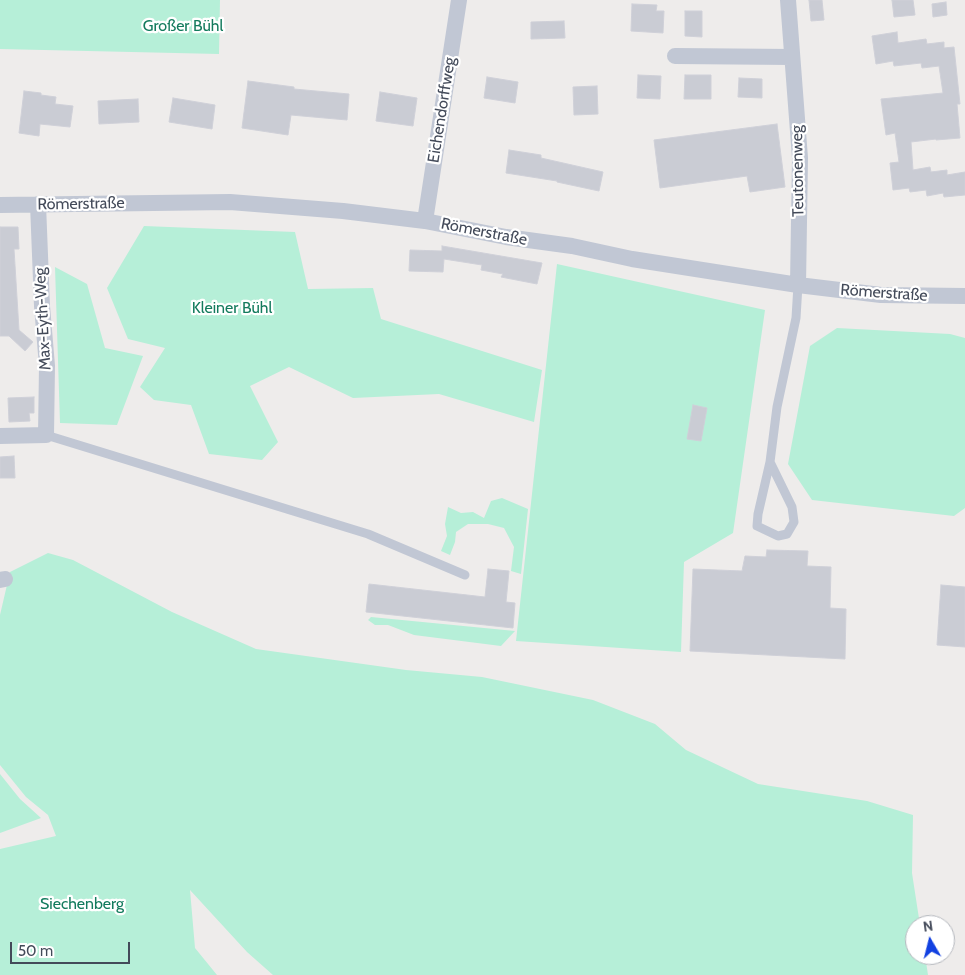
<!DOCTYPE html>
<html>
<head>
<meta charset="utf-8">
<style>
  body { margin:0 }
  #map { position:relative; width:965px; height:975px; overflow:hidden; background:#eeeceb; font-family:Cabin,sans-serif }
  canvas { display:block }
  .north { position:absolute; left:905px; top:915px; width:50px; height:50px; box-sizing:border-box; background:#fff; border:1px solid #b4b7bd; border-radius:50%; rotate:352deg; font-size:14px; font-weight:700; line-height:20px; text-align:center; color:#434a59 }
  .north::after { content:''; display:block; margin:auto; width:18px; height:22px; background:#1241e1; clip-path:polygon(50% 0,100% 100%,50% 72%,0 100%) }
  .scale { position:absolute; left:10px; top:942px; width:120px; height:22px; box-sizing:border-box; border:2px solid #434a59; border-top:0; padding-left:6px; font-size:15px; line-height:18px; white-space:nowrap; color:#434a59; -webkit-text-stroke:4px #fff; paint-order:stroke }
</style>
</head>
<body>
<div id="map">
<canvas width="965" height="975"></canvas>
<div class="north">N</div>
<div class="scale">50 m</div>
</div>
<script>
const g = document.querySelector('canvas').getContext('2d');
g.lineJoin = 'round';
function fillPath(path, color) {
  g.fillStyle = color;
  g.fill(path, 'evenodd');
}
function shape(rows) {
  const path = new Path2D();
  for (const r of rows) {
    path.moveTo(r[0], r[1]);
    for (let i = 2; i < r.length; i += 2) path.lineTo(r[i], r[i + 1]);
  }
  return path;
}
function stroke(path, color, width, dash) {
  g.strokeStyle = color;
  g.lineWidth = width;
  g.lineCap = dash ? 'butt' : 'round';
  g.setLineDash(dash || []);
  g.stroke(path);
}
function label(font, color, halo, rows, align = 'center') {
  g.font = font + ' Cabin,sans-serif';
  g.lineWidth = 4.5;
  g.setLineDash([]);
  g.textBaseline = 'middle';
  g.strokeStyle = halo;
  g.fillStyle = color;
  for (const [text, x, y, turn = 0] of rows) {
    g.save();
    g.translate(x, y);
    g.rotate((+turn || 0) * Math.PI / 180);
    g.textAlign = isNaN(turn) ? turn : align;
    if (halo) g.strokeText(text, 0, 0);
    g.fillText(text, 0, 0);
    g.restore();
  }
}
const green = shape([
  [0,0,220,0,219,54,0,49],
  [144,226,295,232,308,289,373,288,381,319,542,370,534,422,439,394,353,398,289,367,250,386,278,442,262,460,209,454,191,405,154,400,140,387,165,348,128,339,107,288],
  [557,264,765,310,733,533,684,562,681,652,516,641],
  [55,267,87,284,105,348,143,356,117,425,60,423],
  [837,328,950,334,965,338,965,508,954,516,812,500,788,464,810,346],
  [502,498,528,509,521,574,511,571,514,547,504,528,488,524,468,524,456,532,455,542,450,555,441,551,447,536,445,524,448,507,461,513,473,512,484,518,491,501],
  [48,553,73,560,172,612,256,649,406,670,482,677,593,700,655,724,686,750,758,784,867,801,913,815,912,873,920,925,915,925,915,955,925,955,928,975,273,975,247,952,190,890,195,948,217,975,0,975,0,849,56,836,48,815,26,797,0,765,0,615,10,572],
  [371,617,515,631,501,646,414,635,388,625,375,625,368,620],
  [0,774,20,799,41,818,0,833]
]);
const building = shape([
  [809,0,822,0,824,20,811,21,809,0],
  [892,0,913,0,915,15,894,17,892,0],
  [946,2,947,15,933,17,932,4,946,2],
  [632,4,657,5,656,11,664,11,663,33,631,31,632,4],
  [685,11,702,11,702,37,685,36,685,11],
  [564,21,565,38,531,39,531,22,564,21],
  [897,32,898,43,926,39,927,44,944,42,944,48,954,47,960,104,957,104,960,138,936,140,936,139,911,142,913,170,930,167,931,172,947,170,947,175,965,172,965,195,944,197,943,193,927,196,926,190,910,192,909,188,893,190,890,163,899,162,895,133,886,135,881,99,943,93,939,66,922,68,921,63,894,66,893,61,876,64,872,36,897,32],
  [638,75,661,76,660,99,637,98,638,75],
  [685,75,711,75,711,99,684,99,685,75],
  [487,77,518,82,515,103,484,98,487,77],
  [739,78,762,79,762,98,738,97,739,78],
  [248,81,294,87,294,89,349,94,347,120,291,115,288,135,242,128,248,81],
  [597,86,598,114,574,115,573,87,597,86],
  [24,91,41,93,41,95,56,97,55,104,73,106,70,127,40,124,39,136,19,133,24,91],
  [380,92,417,98,413,126,376,121,380,92],
  [173,98,215,105,212,129,169,122,173,98],
  [138,99,139,122,99,124,98,101,138,99],
  [777,124,785,187,750,192,747,176,660,188,654,140,777,124],
  [509,150,541,155,541,158,603,172,599,191,557,182,557,181,506,173,509,150],
  [0,227,18,227,19,249,14,249,19,330,33,342,25,351,9,336,0,336,0,227],
  [442,246,542,263,537,284,501,277,503,274,481,270,482,265,444,259,443,272,409,271,410,250,442,251,442,246],
  [34,397,34,413,29,413,30,421,9,422,8,398,34,397],
  [693,405,707,408,701,441,687,439,693,405],
  [14,456,15,478,0,478,0,457,14,456],
  [767,550,808,551,807,566,831,567,830,608,846,609,845,659,690,651,693,569,742,571,745,556,766,557,767,550],
  [488,569,509,571,506,602,515,603,513,628,366,612,369,584,485,597,488,569],
  [941,585,965,587,965,647,937,645,941,585]
]);
const lane = shape([
  [46,435,368,534,465,575],
  [770,462,792,507,794,522,787,534,778,536,757,526,758,514,770,462,777,407,796,318,798,285]
]);
const street = shape([
  [788,0,800,158,798,285],
  [675,56,792,57],
  [0,205,230,202,343,211,425,221,506,237,572,246,632,259,798,285,881,295,965,296],
  [425,221,459,0],
  [0,436,46,435,47,366,42,306,38,204],
  [0,580,5,579]
]);
const parkNames = [
  ["Großer Bühl",183,26],
  ["Kleiner Bühl",232,308],
  ["Siechenberg",82,904]
];
const streetNames = [
  ["Eichendorffweg",442,110,-81],
  ["Teutonenweg",798,171,-91],
  ["Römerstraße",81,204,-1],
  ["Römerstraße",484,232,11],
  ["Römerstraße",884,293,4],
  ["Max-Eyth-Weg",43,319,-93]
];
fillPath(green, '#b6efd8');
fillPath(building, '#caccd4');
stroke(building, '#cfd0d8', 1);
stroke(lane, '#c1c7d4', 9);
stroke(street, '#c1c7d4', 16);
label('16px', '#137b5d', '#fff', parkNames);
label('16px', '#434a59', '#fff', streetNames);
</script>
</body>
</html>
